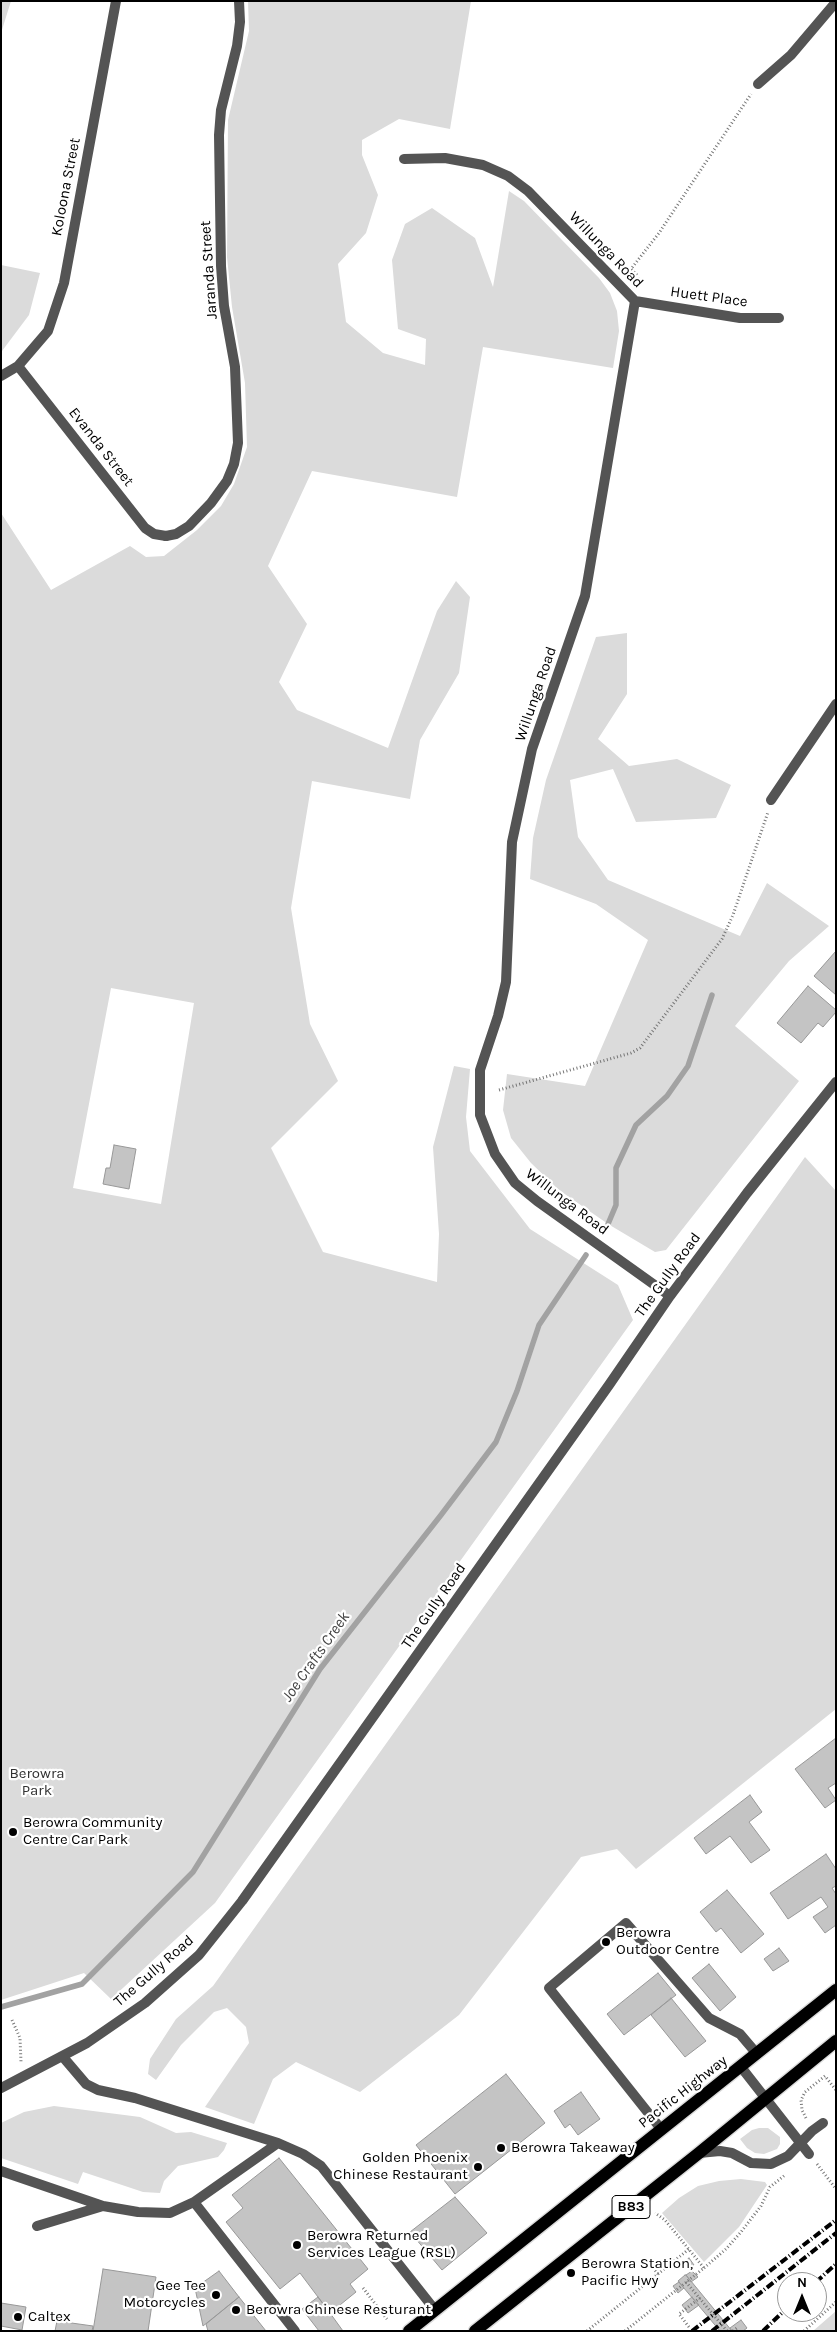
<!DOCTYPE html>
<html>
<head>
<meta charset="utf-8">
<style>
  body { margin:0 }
  #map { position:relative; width:837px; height:2332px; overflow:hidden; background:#fff; font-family:Karla,sans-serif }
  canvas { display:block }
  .frame { position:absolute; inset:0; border:2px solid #000; pointer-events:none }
  .north { position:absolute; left:777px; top:2272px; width:50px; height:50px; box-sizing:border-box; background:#fff; border:1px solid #999; border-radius:50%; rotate:0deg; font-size:14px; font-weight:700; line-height:20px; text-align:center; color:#000 }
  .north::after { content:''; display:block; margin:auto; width:18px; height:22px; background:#000; clip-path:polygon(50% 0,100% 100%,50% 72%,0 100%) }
</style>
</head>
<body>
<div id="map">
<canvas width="837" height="2332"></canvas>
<div class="frame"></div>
<div class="north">N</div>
</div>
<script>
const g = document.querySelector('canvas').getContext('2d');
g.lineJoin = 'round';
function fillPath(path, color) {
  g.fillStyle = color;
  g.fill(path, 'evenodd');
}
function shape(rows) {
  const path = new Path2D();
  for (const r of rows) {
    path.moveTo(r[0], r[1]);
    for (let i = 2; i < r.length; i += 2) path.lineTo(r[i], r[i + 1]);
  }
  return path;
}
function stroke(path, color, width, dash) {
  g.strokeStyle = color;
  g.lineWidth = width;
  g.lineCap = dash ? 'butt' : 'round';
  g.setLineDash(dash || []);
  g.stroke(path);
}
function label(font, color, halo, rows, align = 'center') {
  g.font = font + ' Karla,sans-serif';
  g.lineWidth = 4.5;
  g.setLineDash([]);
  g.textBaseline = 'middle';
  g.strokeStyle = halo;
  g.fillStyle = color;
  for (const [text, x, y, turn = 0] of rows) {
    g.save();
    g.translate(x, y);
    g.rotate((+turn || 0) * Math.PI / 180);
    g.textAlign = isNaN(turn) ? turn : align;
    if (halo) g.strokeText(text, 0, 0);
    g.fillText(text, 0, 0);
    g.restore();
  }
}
const green = shape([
  [1,1,11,1,1,33],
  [248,1,471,1,450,129,399,119,362,140,362,155,378,195,366,233,338,264,346,322,383,353,425,365,426,339,398,329,392,260,405,224,432,208,475,238,493,287,509,191,524,201,599,278,610,293,617,311,619,331,613,368,483,347,457,497,312,471,268,566,307,624,279,682,297,710,388,748,437,611,456,581,470,597,459,673,420,740,410,799,312,781,291,908,310,1024,338,1081,271,1148,323,1252,437,1282,439,1234,433,1147,454,1066,470,1069,466,1117,470,1151,530,1229,618,1285,633,1320,215,1903,111,1999,84,1973,1,2000,1,513,51,590,130,546,146,557,164,556,197,530,221,506,234,484,247,447,245,383,232,307,227,257,228,120,249,31],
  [111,988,194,1003,161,1204,73,1188],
  [1,265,40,273,29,315,2,351],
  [627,633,627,694,598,739,629,766,677,759,731,785,716,818,636,822,613,769,570,780,578,837,608,880,740,936,767,883,829,926,789,961,735,1026,799,1081,666,1250,655,1252,608,1224,559,1190,531,1163,511,1138,503,1110,507,1074,585,1086,648,940,596,904,530,879,533,838,546,780,596,637],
  [805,1157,836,1191,836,1709,636,1869,617,1849,581,1857,459,2015,360,2092,296,2062,273,2079,254,2124,205,2107,249,2043,246,2027,227,2008,214,2012,181,2045,156,2080,148,2074,150,2059,176,2019,213,1986],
  [54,2106,140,2117,176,2133,191,2132,227,2143,224,2150,218,2157,178,2166,164,2181,160,2193,143,2192,83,2172,78,2184,1,2158,1,2123,24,2112],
  [759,2128,768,2128,780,2137,780,2144,777,2149,764,2154,755,2153,747,2148,740,2139,752,2130],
  [741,2179,765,2182,767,2185,739,2227,704,2262,662,2213,679,2198,698,2186,719,2181],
  [836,2311,836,2331,813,2331]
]);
const stream = shape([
  [608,1224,616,1205,616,1168,636,1125,667,1096,688,1066,712,995],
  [1,2007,82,1984,193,1872,320,1669,441,1515,496,1442,517,1391,539,1325,586,1255]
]);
const building = shape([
  [836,951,836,995,814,976,836,951],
  [808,986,836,1010,836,1012,823,1027,818,1023,801,1043,777,1023,808,986],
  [114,1145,136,1149,129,1189,103,1184,106,1168,110,1168,114,1145],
  [836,1738,836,1783,828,1788,836,1800,825,1808,795,1769,836,1738],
  [750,1795,762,1812,749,1822,770,1850,751,1863,730,1836,706,1854,694,1838,750,1795],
  [826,1854,836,1869,836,1886,832,1888,836,1894,836,1925,825,1933,813,1917,828,1907,821,1897,788,1919,770,1893,826,1854],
  [727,1890,764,1934,741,1953,721,1928,716,1932,700,1912,727,1890],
  [779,1948,789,1961,773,1971,764,1959,779,1948],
  [709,1964,736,1997,720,2011,692,1978,709,1964],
  [658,1973,676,1995,624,2035,607,2014,658,1973],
  [671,1998,706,2041,685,2057,651,2015,671,1998],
  [506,2074,545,2123,455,2194,416,2145,506,2074],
  [581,2092,600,2119,578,2135,570,2124,565,2128,554,2111,581,2092],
  [279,2158,368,2269,350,2284,356,2292,330,2313,300,2273,280,2289,226,2222,243,2208,232,2195,279,2158],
  [455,2197,487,2233,442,2270,410,2232,455,2197],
  [689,2258,694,2265,688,2270,682,2264,689,2258],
  [103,2269,156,2277,148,2331,93,2331,103,2269],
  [219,2271,239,2297,203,2326,195,2288,219,2271],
  [692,2271,698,2277,691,2282,686,2275,692,2271],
  [685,2275,686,2275,732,2331,720,2331,678,2281,685,2275],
  [679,2282,684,2288,678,2293,673,2286,679,2282],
  [239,2297,266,2331,208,2331,206,2324,239,2297],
  [318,2297,330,2313,343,2331,319,2331,302,2309,318,2297],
  [692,2297,699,2305,688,2313,682,2305,692,2297],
  [1,2303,26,2307,22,2330,1,2326,1,2303],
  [741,2320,747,2328,743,2331,732,2331,730,2328,741,2320],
  [57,2321,93,2326,92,2331,55,2331,57,2321]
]);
const path = shape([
  [640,285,637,275,631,269,659,233,751,94],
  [499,1090,631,1053,640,1048,722,939,733,915,768,812],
  [12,2020,20,2038,21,2062],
  [806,2118,802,2110,801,2100,805,2092,825,2076,836,2090],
  [817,2164,836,2189],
  [646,2260,659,2275],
  [704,2268,726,2249,741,2232,761,2206,770,2187,785,2175],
  [363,2288,387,2319],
  [689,2327,679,2314,700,2298],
  [587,2331,689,2249],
  [625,2331,704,2268,665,2220,655,2213],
  [733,2331,737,2328],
  [804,2331,836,2302]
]);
const service = shape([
  [166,536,176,534,189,526,211,503,227,481,234,464,238,443,235,367,224,306,221,266,219,135,221,110,237,46,240,22,239,1],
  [63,2057,86,2084,98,2090,135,2098,278,2143,303,2154,321,2166,435,2310],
  [741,2067,809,2154],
  [661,2129,549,1988,626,1923,709,2018,740,2034,757,2054],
  [699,2153,720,2151,732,2153,751,2163,771,2164,788,2156,812,2131,823,2123],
  [1,2171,103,2206,138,2212,170,2213,194,2202,278,2143],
  [194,2202,295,2331],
  [37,2226,103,2206]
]);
const minor = shape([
  [758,84,791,55,836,2],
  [404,159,445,158,483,165,508,176,528,191,635,301,585,596,532,749,512,842,506,982,498,1016,480,1070,480,1115,495,1154,515,1183,537,1201,670,1296],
  [635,301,740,318,779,318],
  [18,366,145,528,154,534,166,536],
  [1,376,18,366,48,331,64,283,116,1],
  [771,800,836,704],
  [1,2088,87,2043,145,2003,199,1955,242,1901,609,1385,670,1296,747,1193,836,1082]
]);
const primary = shape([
  [409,2331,836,1990],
  [475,2331,699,2153,836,2041]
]);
const rail = shape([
  [816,2282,836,2264],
  [692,2331,836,2220],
  [712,2331,836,2233],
  [763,2331,787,2308]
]);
const pathBridge = shape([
  [686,2282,727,2331]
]);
const markers = [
  [13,1832,5,"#000"],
  [606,1942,5,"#000"],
  [501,2148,5,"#000"],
  [478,2167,5,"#000"],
  [297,2245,5,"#000"],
  [571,2273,5,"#000"],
  [216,2295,5,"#000"],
  [236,2310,5,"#000"],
  [18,2317,5,"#000"]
];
const shields = [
  [631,2207,38]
];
const shieldNames = [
  ["B83",631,2207]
];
const streetNames = [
  ["Koloona Street",66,187,-79],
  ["Willunga Road",606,250,46],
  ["Jaranda Street",209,270,-94],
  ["Huett Place",709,297,8],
  ["Evanda Street",101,447,52],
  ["Willunga Road",536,694,-71],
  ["Willunga Road",567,1202,37],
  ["The Gully Road",668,1275,-54],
  ["The Gully Road",434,1606,-55],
  ["The Gully Road",154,1971,-41],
  ["Pacific Highway",683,2092,-38]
];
const parkNames = [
  ["Berowra",37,1774],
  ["Park",37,1791]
];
const poiNames = [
  ["Berowra Community",23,1823],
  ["Centre Car Park",23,1840],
  ["Berowra",616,1933],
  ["Outdoor Centre",616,1950],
  ["Berowra Takeaway",511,2148],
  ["Golden Phoenix",468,2158,"right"],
  ["Chinese Restaurant",468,2175,"right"],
  ["Berowra Returned",307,2236],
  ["Services League (RSL)",307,2253],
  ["Berowra Station,",581,2264],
  ["Pacific Hwy",581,2281],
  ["Gee Tee",206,2286,"right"],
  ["Motorcycles",206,2303,"right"],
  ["Berowra Chinese Resturant",246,2310],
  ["Caltex",28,2317]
];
const waterNames = [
  ["Joe Crafts Creek",316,1657,-55]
];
fillPath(green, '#dbdbdb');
stroke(stream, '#a2a2a2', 5.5);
fillPath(building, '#c4c4c4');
stroke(building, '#989898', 1);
stroke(primary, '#dbdbdb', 15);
stroke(path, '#767676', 3, [1, 2.5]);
stroke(service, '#545454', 10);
stroke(minor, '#545454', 10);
stroke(primary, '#000', 12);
stroke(rail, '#000', 4, [8, 2.5, 1, 2.5]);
stroke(pathBridge, '#767676', 3, [1, 2.5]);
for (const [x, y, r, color] of markers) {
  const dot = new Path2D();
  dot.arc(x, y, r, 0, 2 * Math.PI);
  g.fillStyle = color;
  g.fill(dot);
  stroke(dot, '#fff', 2);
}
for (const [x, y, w] of shields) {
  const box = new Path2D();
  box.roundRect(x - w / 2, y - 11.5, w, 23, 4);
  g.fillStyle = '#fff';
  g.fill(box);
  stroke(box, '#000', 1);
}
label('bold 14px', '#000', null, shieldNames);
label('15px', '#000', '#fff', streetNames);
label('15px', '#323232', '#fff', parkNames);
label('15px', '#000', '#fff', poiNames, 'left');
label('italic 16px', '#434343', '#fff', waterNames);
</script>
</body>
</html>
